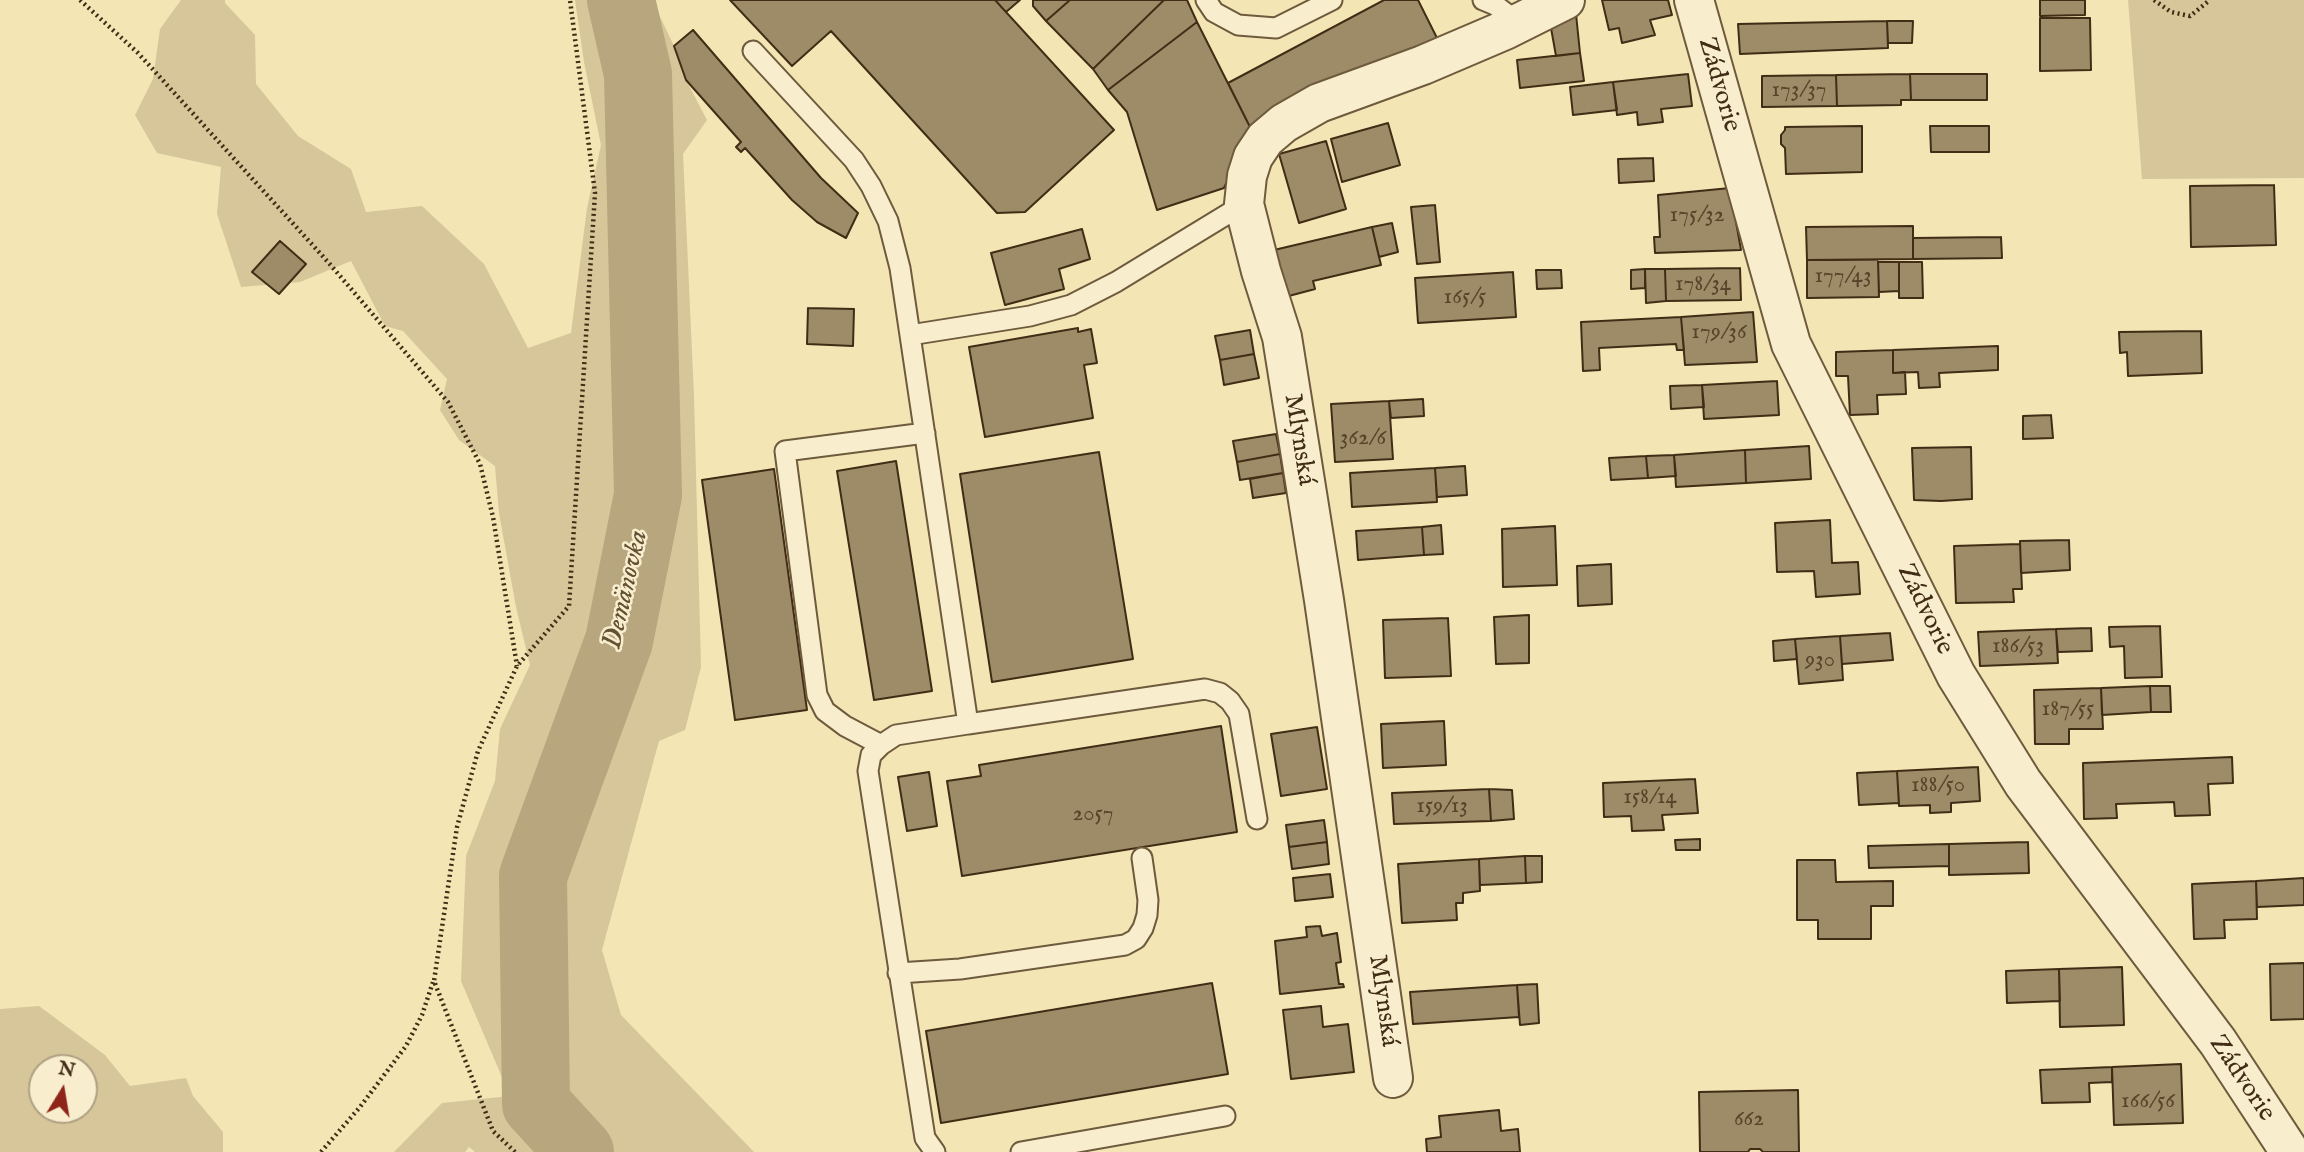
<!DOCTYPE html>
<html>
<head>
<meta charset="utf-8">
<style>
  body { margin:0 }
  #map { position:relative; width:2304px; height:1152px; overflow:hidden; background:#f4e5b4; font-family:"IM FELL English",serif }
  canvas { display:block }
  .north { position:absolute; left:28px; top:1054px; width:70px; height:70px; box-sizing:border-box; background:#f8eece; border:2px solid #afa084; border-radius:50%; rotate:11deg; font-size:19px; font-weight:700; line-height:28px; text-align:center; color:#412c15 }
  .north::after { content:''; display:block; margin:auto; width:24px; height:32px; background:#8f2418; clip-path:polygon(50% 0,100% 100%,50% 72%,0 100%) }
</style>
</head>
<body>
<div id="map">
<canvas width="2304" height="1152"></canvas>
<div class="north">N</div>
</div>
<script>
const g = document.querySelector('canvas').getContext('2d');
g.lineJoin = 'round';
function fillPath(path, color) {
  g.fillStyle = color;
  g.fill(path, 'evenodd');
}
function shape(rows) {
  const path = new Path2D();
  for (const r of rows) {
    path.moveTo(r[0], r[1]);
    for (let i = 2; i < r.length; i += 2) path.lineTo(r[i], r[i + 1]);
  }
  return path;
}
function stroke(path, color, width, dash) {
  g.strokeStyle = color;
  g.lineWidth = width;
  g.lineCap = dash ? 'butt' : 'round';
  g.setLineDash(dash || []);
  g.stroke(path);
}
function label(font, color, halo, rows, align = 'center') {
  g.font = font + ' "IM FELL English",serif';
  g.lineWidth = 5;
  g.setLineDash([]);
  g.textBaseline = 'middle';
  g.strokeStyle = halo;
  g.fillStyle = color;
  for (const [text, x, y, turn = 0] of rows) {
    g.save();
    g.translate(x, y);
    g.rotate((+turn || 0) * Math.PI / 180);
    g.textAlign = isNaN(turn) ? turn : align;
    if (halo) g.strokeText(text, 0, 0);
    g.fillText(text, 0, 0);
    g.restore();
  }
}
const green = shape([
  [181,0,225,0,225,3,255,35,256,84,298,136,351,169,366,212,422,206,484,264,528,348,571,333,587,208,601,145,584,62,575,0,652,0,674,46,686,80,707,120,683,154,694,396,701,667,685,730,659,741,602,950,621,1015,754,1152,475,1152,469,1147,465,1152,394,1152,442,1103,510,1096,461,981,466,856,495,781,500,729,530,665,516,607,499,513,495,466,459,440,440,410,447,379,403,331,385,326,351,261,300,282,241,287,217,214,221,167,157,153,135,115,153,79,160,29],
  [2128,0,2304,0,2304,178,2142,179],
  [39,1006,105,1055,130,1086,186,1078,193,1096,223,1132,223,1152,0,1152,0,1009],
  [42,1068,84,1068,84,1110,42,1110]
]);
const river = shape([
  [580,1152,536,1104,533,876,619,641,648,495,638,74,621,0]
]);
const building = shape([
  [730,0,995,0,1114,130,1025,212,997,213,831,31,792,66,730,0],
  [995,0,1020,0,1006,12,995,0],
  [1033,0,1070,0,1046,21,1033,6,1033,0],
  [1070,0,1164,0,1093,69,1046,21,1070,0],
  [1164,0,1187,0,1197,22,1108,90,1093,69,1164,0],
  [1384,0,1418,0,1437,38,1251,129,1228,83,1384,0],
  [1602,0,1668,0,1672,15,1650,20,1655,35,1622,43,1619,28,1609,30,1602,0],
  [2040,0,2085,0,2085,15,2040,16,2040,0],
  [1576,14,1580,53,1556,56,1551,28,1576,14],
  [2040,18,2090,18,2091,70,2040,71,2040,18],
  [1887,21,1888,48,1740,54,1738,24,1887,21],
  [1887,21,1913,21,1912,43,1888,43,1887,21],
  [1197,22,1251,129,1224,188,1157,210,1127,112,1108,90,1197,22],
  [693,30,821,178,858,213,846,238,817,222,792,200,745,148,741,152,736,147,741,142,686,80,674,46,693,30],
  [1580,53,1584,81,1520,88,1517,60,1580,53],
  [1688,74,1692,106,1661,109,1663,122,1638,125,1637,112,1617,115,1613,82,1688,74],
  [1910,74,1911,100,1901,100,1901,105,1837,106,1836,75,1910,74],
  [1910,74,1987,74,1987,100,1911,100,1910,74],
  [1836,75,1837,106,1762,107,1762,76,1836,75],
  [1613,82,1617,110,1573,115,1570,87,1613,82],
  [1388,123,1400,165,1342,182,1331,139,1388,123],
  [1862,126,1862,172,1786,174,1785,148,1781,144,1781,135,1785,130,1785,127,1862,126],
  [1930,126,1989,126,1989,152,1931,152,1930,126],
  [1326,141,1346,209,1299,223,1279,154,1326,141],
  [1653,158,1654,181,1619,183,1618,159,1653,158],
  [2274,185,2276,245,2191,247,2190,186,2274,185],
  [1730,188,1741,250,1655,253,1654,237,1660,237,1658,195,1730,188],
  [1435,205,1440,262,1417,264,1411,207,1435,205],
  [1392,223,1398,252,1379,257,1372,227,1392,223],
  [1913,226,1913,259,1807,260,1806,227,1913,226],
  [1372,227,1381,265,1313,281,1315,289,1285,297,1274,250,1372,227],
  [1082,229,1090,259,1059,269,1064,289,1005,305,991,253,1082,229],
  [2001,237,2002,258,1913,259,1913,238,2001,237],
  [280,241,306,264,279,294,252,272,280,241],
  [1807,260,1878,260,1879,297,1807,298,1807,260],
  [1878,262,1899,262,1899,291,1879,292,1878,262],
  [1899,262,1922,262,1923,298,1899,298,1899,262],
  [1740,268,1741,300,1666,301,1665,269,1740,268],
  [1645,269,1645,288,1631,289,1631,270,1645,269],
  [1645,269,1665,269,1666,301,1646,303,1645,269],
  [1536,270,1561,270,1562,288,1537,289,1536,270],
  [1513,272,1516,317,1418,323,1415,278,1513,272],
  [808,308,854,309,853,346,807,344,808,308],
  [1753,312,1757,362,1685,365,1681,317,1753,312],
  [1681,317,1684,350,1677,350,1676,344,1599,348,1600,370,1583,371,1581,322,1681,317],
  [1078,328,1078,332,1091,329,1097,363,1084,365,1093,418,985,437,969,347,1078,328],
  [1250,330,1254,354,1220,360,1215,336,1250,330],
  [2201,331,2202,373,2128,376,2127,352,2120,353,2119,332,2201,331],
  [1998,346,1998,370,1939,373,1940,387,1919,388,1918,372,1893,373,1893,350,1998,346],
  [1893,350,1893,373,1905,372,1906,394,1877,395,1878,414,1850,415,1848,376,1836,376,1836,352,1893,350],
  [1254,354,1259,378,1224,385,1220,360,1254,354],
  [1777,381,1779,415,1704,419,1702,385,1777,381],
  [1702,385,1704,407,1671,409,1670,386,1702,385],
  [1423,399,1424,416,1391,418,1389,401,1423,399],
  [1389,401,1393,459,1335,462,1331,404,1389,401],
  [2051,415,2053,438,2023,439,2023,416,2051,415],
  [1276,434,1280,454,1237,462,1233,441,1276,434],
  [1809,446,1811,479,1746,483,1745,450,1809,446],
  [1971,447,1972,499,1941,501,1914,500,1912,448,1971,447],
  [1745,450,1746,483,1676,487,1674,455,1745,450],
  [1099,452,1133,659,992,682,960,474,1099,452],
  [1280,454,1283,473,1240,480,1237,462,1280,454],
  [1674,455,1676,476,1648,478,1646,456,1674,455],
  [1646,456,1648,478,1611,480,1609,458,1646,456],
  [896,461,932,691,874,700,837,471,896,461],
  [1465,466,1467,495,1437,497,1435,468,1465,466],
  [1435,468,1437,502,1352,507,1350,473,1435,468],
  [774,469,807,710,735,720,702,480,774,469],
  [1283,473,1286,493,1253,498,1250,479,1283,473],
  [1830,520,1832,563,1858,562,1860,594,1816,597,1814,571,1777,572,1775,523,1830,520],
  [1441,525,1443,554,1424,555,1422,527,1441,525],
  [1555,526,1557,585,1503,587,1502,529,1555,526],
  [1422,527,1424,555,1358,560,1356,531,1422,527],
  [2069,540,2070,570,2021,573,2020,541,2069,540],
  [2020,544,2022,589,2013,589,2014,602,1956,603,1954,546,2020,544],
  [1611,564,1612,604,1578,606,1577,566,1611,564],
  [1529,615,1529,663,1496,664,1494,617,1529,615],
  [1448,618,1451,676,1385,678,1383,620,1448,618],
  [2160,626,2162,677,2125,678,2124,646,2110,647,2109,627,2160,626],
  [2091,628,2092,651,2058,652,2056,629,2091,628],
  [2056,629,2058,663,1980,666,1978,632,2056,629],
  [1890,633,1893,660,1842,664,1840,636,1890,633],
  [1840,636,1843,680,1799,684,1795,639,1840,636],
  [1795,639,1797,659,1774,661,1773,641,1795,639],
  [2150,686,2151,712,2102,715,2101,688,2150,686],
  [2150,686,2170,686,2171,712,2151,712,2150,686],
  [2101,688,2103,729,2069,729,2069,744,2035,744,2034,690,2101,688],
  [1444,721,1446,765,1383,768,1381,724,1444,721],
  [1221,726,1237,832,962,876,947,781,981,776,979,765,1221,726],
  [1317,727,1327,789,1281,796,1271,734,1317,727],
  [2232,757,2233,783,2208,784,2210,815,2175,816,2174,802,2116,804,2117,818,2084,819,2083,763,2232,757],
  [1978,767,1980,801,1951,803,1951,812,1930,813,1930,805,1899,806,1897,771,1978,767],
  [1897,771,1899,803,1859,805,1857,773,1897,771],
  [929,772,937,826,907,831,898,777,929,772],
  [1695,779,1698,813,1662,815,1664,830,1632,831,1631,816,1604,817,1603,783,1695,779],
  [1489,789,1491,821,1394,824,1392,793,1489,789],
  [1489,789,1512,790,1514,819,1491,821,1489,789],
  [1324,820,1327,842,1289,847,1286,825,1324,820],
  [1700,839,1700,850,1676,850,1675,840,1700,839],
  [1327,842,1329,864,1292,869,1289,847,1327,842],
  [2028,842,2029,873,1949,875,1949,844,2028,842],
  [1949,844,1949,866,1869,868,1868,846,1949,844],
  [1525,856,1526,883,1480,885,1479,859,1525,856],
  [1525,856,1542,856,1542,882,1526,883,1525,856],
  [1479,859,1480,891,1463,893,1463,903,1456,903,1457,920,1402,923,1398,864,1479,859],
  [1797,860,1835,860,1836,882,1893,881,1893,906,1871,906,1871,939,1818,939,1818,920,1797,920,1797,860],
  [1330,874,1333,897,1295,901,1293,878,1330,874],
  [2304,878,2304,905,2257,907,2256,881,2304,878],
  [2256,881,2257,919,2224,920,2225,938,2194,939,2192,884,2256,881],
  [1320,926,1322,936,1337,933,1341,962,1336,963,1339,984,1343,984,1344,987,1280,994,1275,941,1307,937,1306,927,1320,926],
  [2304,963,2304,1019,2271,1020,2270,964,2304,963],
  [2122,967,2124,1025,2060,1027,2059,969,2122,967],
  [2059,969,2060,1001,2007,1003,2006,971,2059,969],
  [1212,983,1228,1074,941,1123,926,1031,1212,983],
  [1537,984,1539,1023,1520,1025,1517,985,1537,984],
  [1517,985,1519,1017,1413,1024,1410,992,1517,985],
  [1321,1006,1323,1027,1348,1024,1354,1072,1291,1079,1283,1010,1321,1006],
  [2181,1064,2183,1123,2114,1125,2112,1067,2181,1064],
  [2112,1067,2112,1082,2089,1083,2090,1102,2042,1103,2040,1070,2112,1067],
  [1798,1090,1799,1152,1763,1152,1760,1149,1750,1149,1748,1152,1700,1152,1699,1092,1798,1090],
  [1499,1110,1501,1131,1518,1129,1520,1152,1427,1152,1426,1139,1441,1137,1439,1116,1499,1110]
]);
const path = shape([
  [80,0,138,53,328,262,448,402,480,464,493,517,517,666],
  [2154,0,2171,12,2190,16,2210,0],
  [321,1152,360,1107,406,1046,422,1015,433,982],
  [515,1152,493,1131,434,981,457,827,478,751,517,666,569,606,595,193,570,0]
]);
const lane = shape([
  [1206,0,1214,12,1238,25,1276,28,1332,0],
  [1483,0,1495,5,1519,23],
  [753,51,854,160,871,186,888,221,900,268,968,724,896,735,881,745,871,755,868,771,925,1138,935,1152],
  [910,335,1030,316,1071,305,1116,282,1244,204],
  [968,724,1205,689,1220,693,1230,701,1239,714,1257,819],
  [881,745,845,726,825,711,817,695,785,451,925,433],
  [898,973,960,969,1125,945,1136,939,1143,928,1147,915,1148,900,1142,858],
  [1021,1152,1225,1116]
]);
const street = shape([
  [1694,0,1791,344,1956,675,2023,783,2218,1042,2290,1152],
  [1393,1078,1324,600,1282,337,1261,271,1244,204,1247,176,1253,157,1265,139,1284,123,1319,103,1423,65,1505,30,1565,0]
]);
const numberNames = [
  ["173/37",1799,91],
  ["175/32",1697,216],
  ["177/43",1843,277],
  ["178/34",1703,285],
  ["165/5",1465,298],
  ["179/36",1719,333],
  ["362/6",1363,439],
  ["186/53",2018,647],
  ["930",1820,661],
  ["187/55",2068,710],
  ["188/50",1938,786],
  ["158/14",1650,798],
  ["159/13",1442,807],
  ["2057",1093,815],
  ["166/56",2148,1102],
  ["662",1749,1120]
];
const streetNames = [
  ["Zádvorie",1718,85,74],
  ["Mlynská",1298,440,81],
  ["Zádvorie",1924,610,64],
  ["Mlynská",1382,1001,82],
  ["Zádvorie",2241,1079,56]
];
const waterNames = [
  ["Demänovka",627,590,-77]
];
fillPath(green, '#d6c699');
stroke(river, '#b7a67e', 68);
fillPath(building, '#9e8c68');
stroke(building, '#412c15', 2);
stroke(lane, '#6e5a3d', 23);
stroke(street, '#6e5a3d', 42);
stroke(path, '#412c15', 4.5, [2, 3.5]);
stroke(lane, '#f8eece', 19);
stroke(street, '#f8eece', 38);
label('23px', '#58442a', null, numberNames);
label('26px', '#412c15', '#f8eece', streetNames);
label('italic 28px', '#645134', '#f8eece', waterNames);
</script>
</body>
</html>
